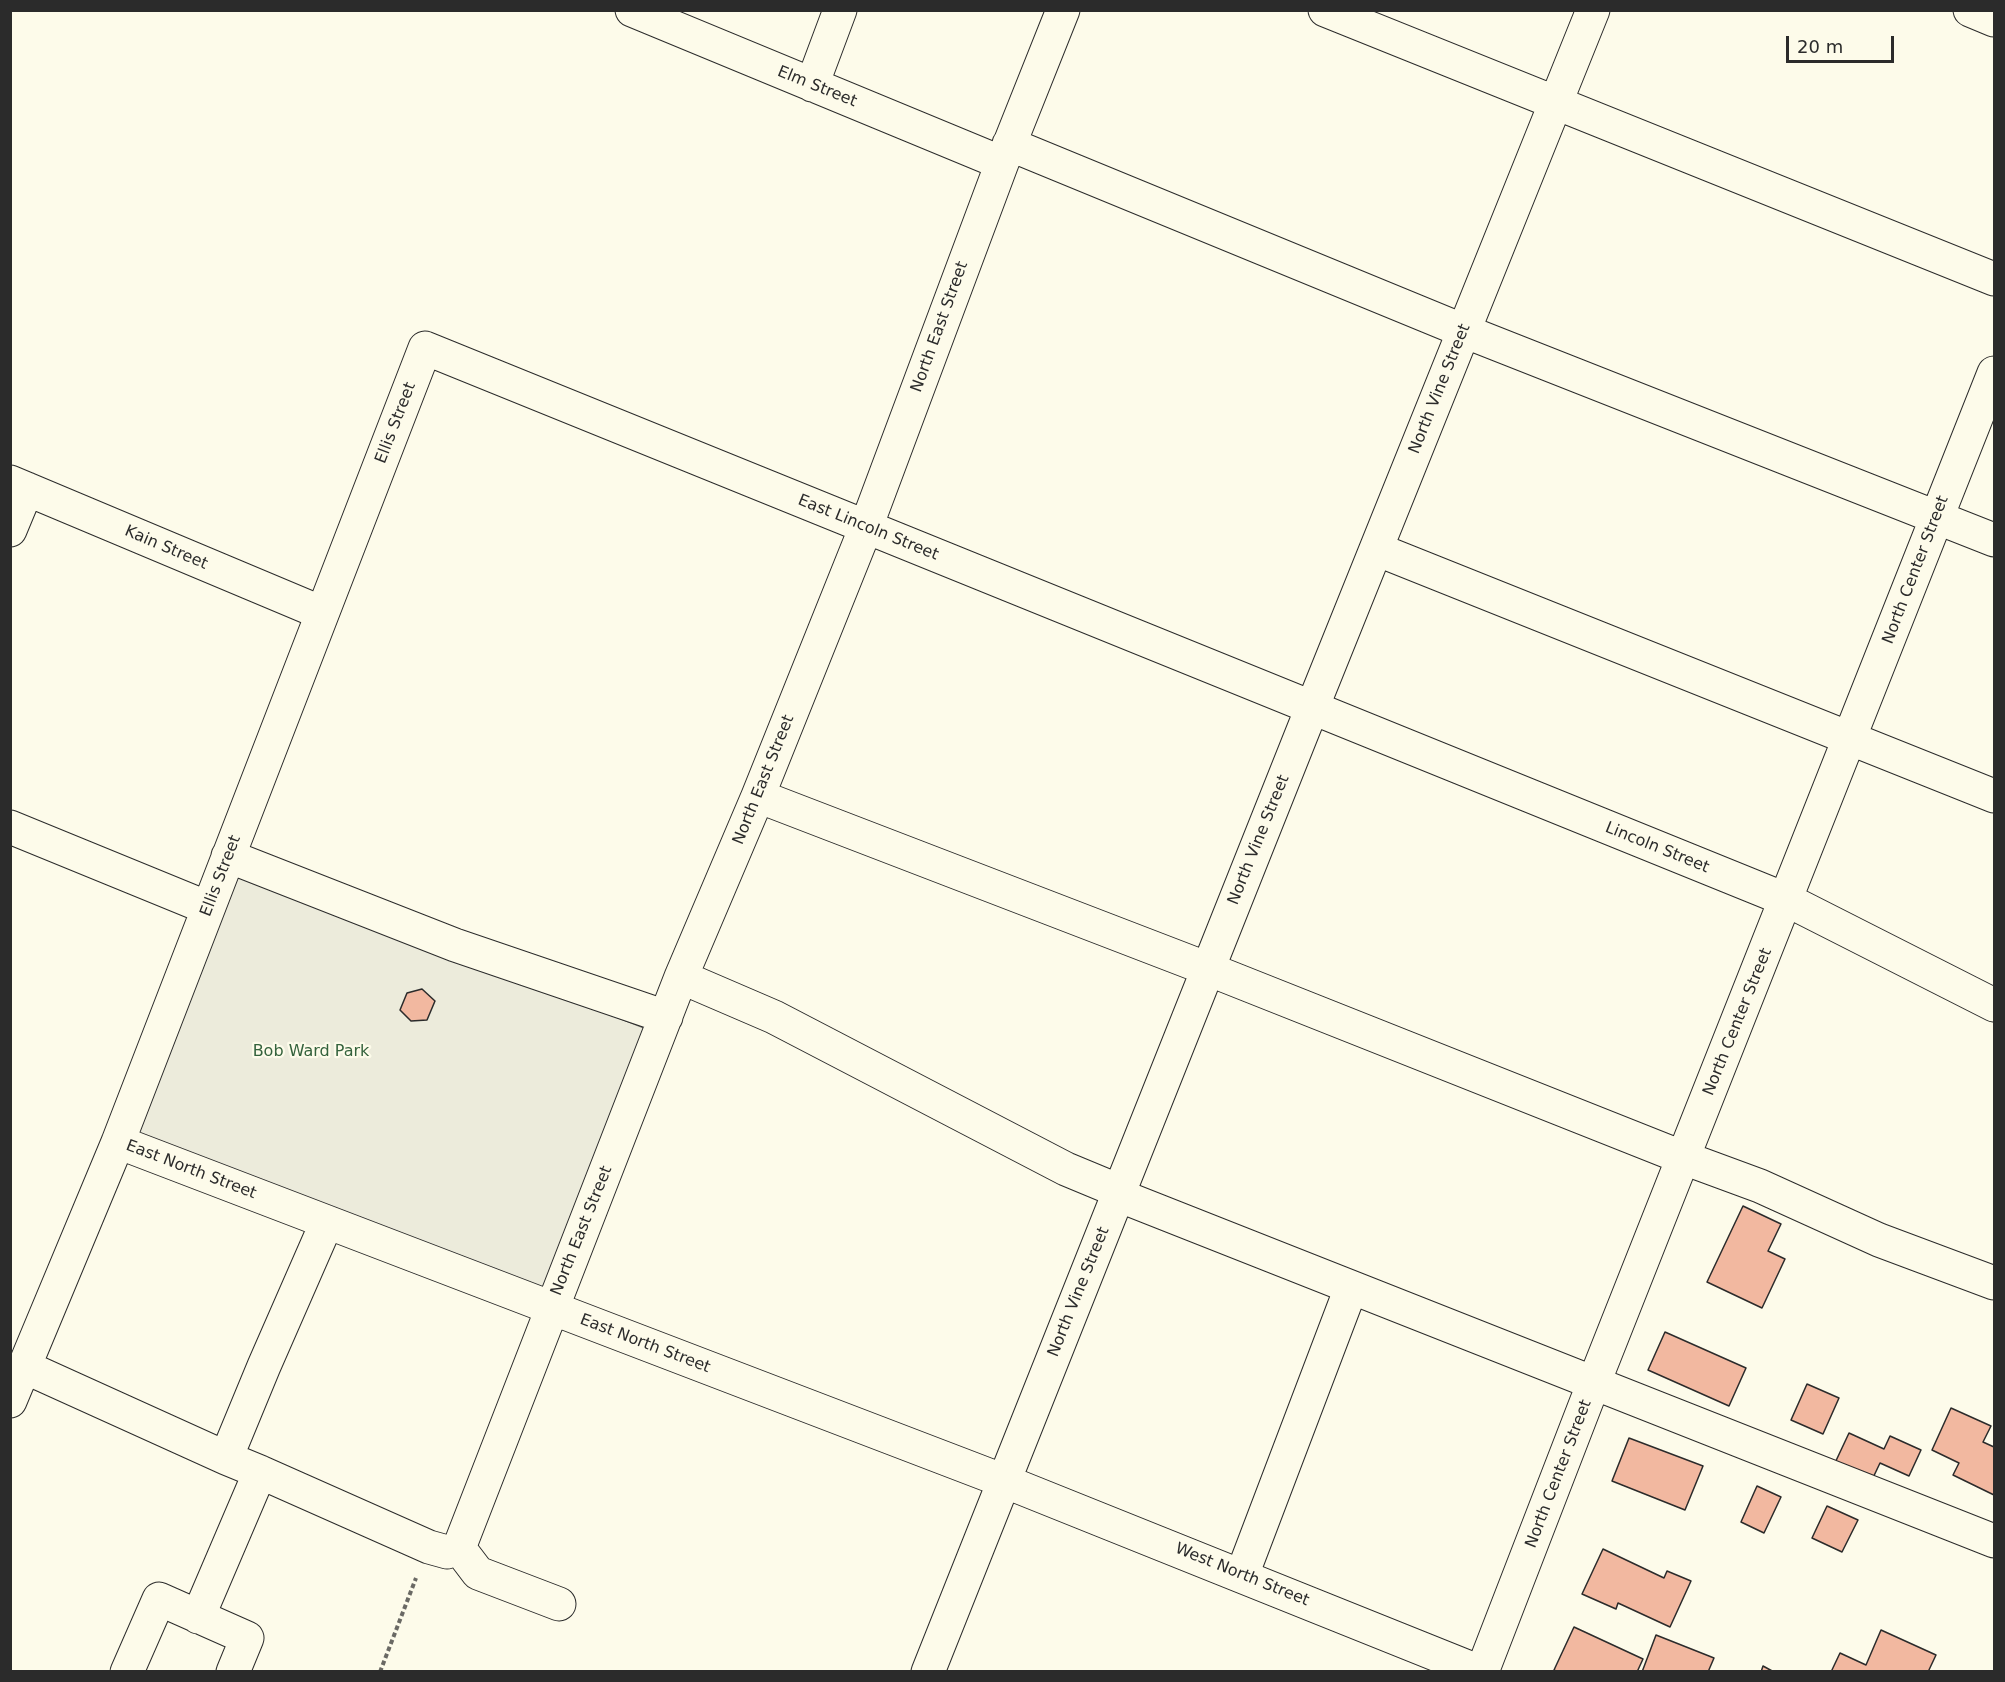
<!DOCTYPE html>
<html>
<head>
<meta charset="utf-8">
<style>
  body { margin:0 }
  #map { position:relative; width:2005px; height:1682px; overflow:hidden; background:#fdfbea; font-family:"DejaVu Sans",sans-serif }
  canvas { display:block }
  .frame { position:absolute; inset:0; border:12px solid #2b2b2b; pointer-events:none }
  .scale { position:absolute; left:1786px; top:36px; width:108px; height:27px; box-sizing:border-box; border:3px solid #2b2b2b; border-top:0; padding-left:8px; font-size:18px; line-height:21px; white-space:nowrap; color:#2b2b2b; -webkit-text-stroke:4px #fdfbea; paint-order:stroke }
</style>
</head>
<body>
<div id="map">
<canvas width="2005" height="1682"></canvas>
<div class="frame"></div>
<div class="scale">20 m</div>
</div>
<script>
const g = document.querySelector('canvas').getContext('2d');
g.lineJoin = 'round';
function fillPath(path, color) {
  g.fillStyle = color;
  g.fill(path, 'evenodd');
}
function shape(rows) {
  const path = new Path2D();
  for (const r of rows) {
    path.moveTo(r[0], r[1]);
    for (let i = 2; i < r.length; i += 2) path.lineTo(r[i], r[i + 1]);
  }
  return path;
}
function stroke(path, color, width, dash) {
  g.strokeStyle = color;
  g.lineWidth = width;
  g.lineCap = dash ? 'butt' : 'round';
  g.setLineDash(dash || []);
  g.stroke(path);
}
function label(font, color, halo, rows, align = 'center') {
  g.font = font + ' "DejaVu Sans",sans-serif';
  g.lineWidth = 4.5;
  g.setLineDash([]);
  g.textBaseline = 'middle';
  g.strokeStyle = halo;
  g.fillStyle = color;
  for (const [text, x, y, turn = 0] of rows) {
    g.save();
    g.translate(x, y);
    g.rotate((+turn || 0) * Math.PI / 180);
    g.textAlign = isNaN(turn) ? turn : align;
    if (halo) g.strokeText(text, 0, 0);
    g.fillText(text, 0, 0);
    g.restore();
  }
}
const green = shape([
  [224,864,652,1031,544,1291,121,1134,224,864]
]);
const building = shape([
  [422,989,435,1001,427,1020,411,1021,400,1010,407,993,422,989],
  [1743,1206,1781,1224,1768,1251,1785,1259,1762,1308,1707,1282,1743,1206],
  [1665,1332,1746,1368,1729,1406,1648,1370,1665,1332],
  [1807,1384,1839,1398,1823,1434,1791,1420,1807,1384],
  [1951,1408,1991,1426,1983,1442,1994,1447,1994,1495,1953,1475,1959,1463,1932,1450,1951,1408],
  [1849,1433,1884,1449,1890,1436,1921,1450,1909,1476,1880,1463,1871,1482,1834,1465,1849,1433],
  [1629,1438,1703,1466,1685,1510,1612,1481,1629,1438],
  [1757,1486,1781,1497,1764,1533,1741,1522,1757,1486],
  [1827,1506,1858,1520,1842,1552,1812,1538,1827,1506],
  [1603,1549,1664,1578,1667,1571,1691,1581,1670,1627,1618,1603,1616,1609,1582,1594,1603,1549],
  [1574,1627,1643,1659,1637,1672,1558,1672,1554,1670,1574,1627],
  [1881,1630,1936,1655,1928,1672,1831,1672,1840,1653,1866,1665,1881,1630],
  [1656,1635,1714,1658,1708,1672,1642,1672,1656,1635],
  [1763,1666,1774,1672,1761,1672,1763,1666]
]);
const path = shape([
  [380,1672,416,1578]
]);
const minor = shape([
  [632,10,1002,163],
  [1325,10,1994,279],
  [1970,10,1994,20],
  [812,85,840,10],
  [1009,144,1464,331,1994,540],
  [10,482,322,613],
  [10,530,27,489],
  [1376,549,1994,796],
  [758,796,1208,969,1684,1158,1760,1186,1879,1240,1994,1283],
  [10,827,208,908],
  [228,856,455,945,666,1017],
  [681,977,774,1017,1066,1169,1119,1191],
  [118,1142,1004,1481,1480,1672],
  [1118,1195,1994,1541],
  [327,1222,264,1366,226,1458,260,1472,429,1547,447,1552,459,1548],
  [25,1367,226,1458],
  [10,1401,118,1142,425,348,1787,900,1994,1005],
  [459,1548,681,977,758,796,866,527,1002,163,1063,10],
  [459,1548,478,1573,559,1604],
  [1242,1575,1351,1288],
  [198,1617,260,1472],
  [127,1672,159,1599,247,1638,233,1672],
  [928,1672,1312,708,1593,10],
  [1482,1672,1591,1390,1994,373]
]);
const streetNames = [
  ["Elm Street",817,87,22],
  ["North East Street",940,327,-70],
  ["North Vine Street",1440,389,-68],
  ["Ellis Street",396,423,-69],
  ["East Lincoln Street",868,528,22],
  ["Kain Street",166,548,23],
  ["North Center Street",1916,570,-69],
  ["North East Street",764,780,-68],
  ["North Vine Street",1259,840,-68],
  ["Lincoln Street",1657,848,22],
  ["Ellis Street",221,876,-69],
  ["North Center Street",1738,1022,-68],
  ["East North Street",191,1170,21],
  ["North East Street",582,1231,-68],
  ["North Vine Street",1079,1292,-68],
  ["East North Street",645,1344,21],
  ["North Center Street",1559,1474,-69],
  ["West North Street",1242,1575,22]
];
const parkNames = [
  ["Bob Ward Park",311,1052]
];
fillPath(green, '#ecebdb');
stroke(green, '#74746e', 1.5);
fillPath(building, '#f2b8a0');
stroke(building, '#2b2b2b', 1.5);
stroke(minor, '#2b2b2b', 35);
stroke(path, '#6a6964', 4, [4.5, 3]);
stroke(minor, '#fdfbea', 33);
label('16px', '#2b2b2b', '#fdfbea', streetNames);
label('16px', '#34623c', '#fdfbea', parkNames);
</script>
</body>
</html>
